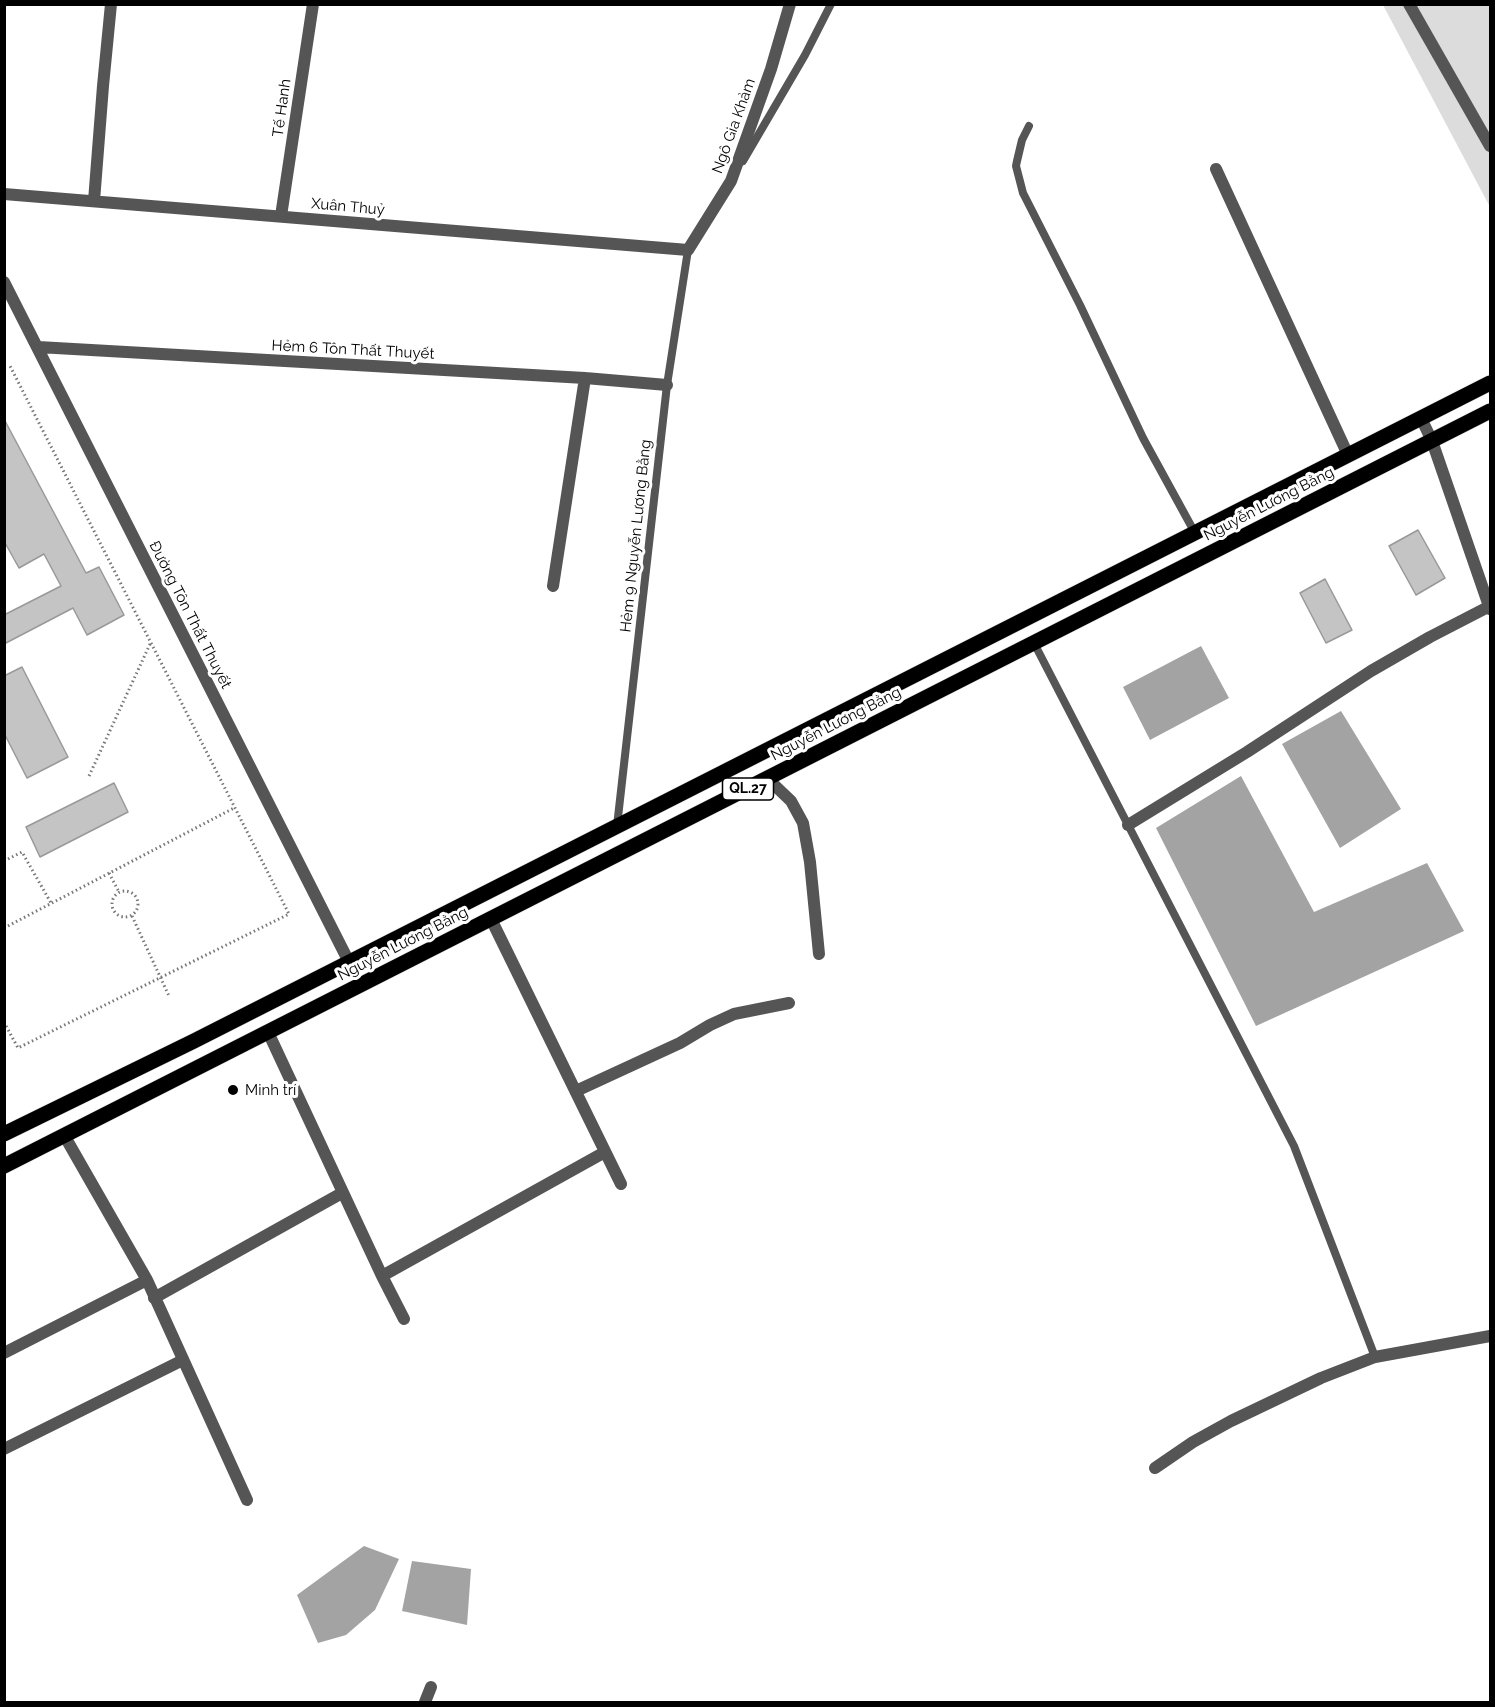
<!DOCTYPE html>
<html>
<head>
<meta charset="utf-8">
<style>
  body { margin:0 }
  #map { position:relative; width:1495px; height:1707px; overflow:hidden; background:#fff; font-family:Raleway,sans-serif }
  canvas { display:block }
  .frame { position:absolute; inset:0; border:6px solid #000; pointer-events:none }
</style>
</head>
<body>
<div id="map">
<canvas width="1495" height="1707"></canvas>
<div class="frame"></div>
</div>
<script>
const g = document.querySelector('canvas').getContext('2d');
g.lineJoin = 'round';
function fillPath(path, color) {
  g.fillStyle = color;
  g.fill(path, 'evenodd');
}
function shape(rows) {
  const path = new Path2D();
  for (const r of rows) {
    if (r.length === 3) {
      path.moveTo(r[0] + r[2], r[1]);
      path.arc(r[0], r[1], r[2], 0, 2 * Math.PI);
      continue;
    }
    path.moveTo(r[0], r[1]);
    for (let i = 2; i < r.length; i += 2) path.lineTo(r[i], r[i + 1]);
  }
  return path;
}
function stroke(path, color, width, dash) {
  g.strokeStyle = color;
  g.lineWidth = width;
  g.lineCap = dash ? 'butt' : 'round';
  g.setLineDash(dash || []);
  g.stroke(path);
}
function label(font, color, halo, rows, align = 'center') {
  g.font = font + ' Raleway,sans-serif';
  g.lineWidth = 6;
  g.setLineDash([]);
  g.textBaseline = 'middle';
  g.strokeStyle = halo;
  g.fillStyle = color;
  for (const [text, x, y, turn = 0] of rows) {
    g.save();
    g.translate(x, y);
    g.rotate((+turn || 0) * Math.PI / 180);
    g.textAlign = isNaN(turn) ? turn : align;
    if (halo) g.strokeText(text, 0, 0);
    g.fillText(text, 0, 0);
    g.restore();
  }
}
const green = shape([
  [1383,5,1490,5,1490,207]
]);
const water = shape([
  [1201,646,1229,698,1150,740,1123,687],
  [1341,711,1401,809,1340,848,1282,744],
  [1241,776,1314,912,1427,863,1464,931,1256,1026,1156,828],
  [364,1546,399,1559,375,1610,346,1635,318,1643,297,1595],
  [412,1561,471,1569,467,1625,402,1611]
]);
const building = shape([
  [4,419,86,573,99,567,124,615,87,635,73,608,4,644,4,615,61,586,44,554,19,568,4,541,4,419],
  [1418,530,1445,578,1416,595,1389,546,1418,530],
  [1325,579,1352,630,1326,643,1300,593,1325,579],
  [22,667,68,757,27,778,4,733,4,676,22,667],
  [114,783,128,812,40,857,26,827,114,783]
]);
const path = shape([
  [89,776,151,642],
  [4,861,22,852,51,903],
  [109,873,119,892],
  [125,904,13],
  [132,916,169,996],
  [4,928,234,808],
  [4,1022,18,1048,289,914,10,366]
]);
const lane = shape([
  [1029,126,1022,140,1017,161,1016,166,1023,193,1080,305,1143,438,1195,533],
  [743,161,805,55,831,4],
  [1034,643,1294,1146,1375,1357],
  [617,826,667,385,688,250]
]);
const street = shape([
  [1409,4,1490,146],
  [1216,169,1348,455],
  [4,194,688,250,731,181,771,69,790,4],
  [94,201,103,86,111,4],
  [281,216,313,4],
  [4,282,349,962],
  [38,347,585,378,667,385],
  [1421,418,1432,441,1490,609],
  [553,586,585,378],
  [768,779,791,801,803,823,810,862,819,954],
  [1128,825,1247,752,1371,671,1430,637,1490,606],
  [491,919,621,1184],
  [268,1032,382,1276,605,1152],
  [576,1091,680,1043,710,1025,734,1014,789,1003],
  [64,1135,147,1280,247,1500],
  [382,1276,404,1319],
  [154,1298,342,1193],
  [4,1353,147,1280],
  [4,1449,183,1360],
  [1155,1468,1193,1442,1231,1421,1321,1378,1375,1357,1490,1336],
  [425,1702,431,1687]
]);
const primary = shape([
  [4,1134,194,1041,1490,383],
  [4,1166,1490,411]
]);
const markers = [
  [233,1090,6,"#000"]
];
const shields = [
  [748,789,51]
];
const shieldNames = [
  ["QL.27",748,789]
];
const streetNames = [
  ["Tế Hanh",282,108,-82],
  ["Ngô Gia Khảm",734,126,-70],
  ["Xuân Thuỷ",348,207,5],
  ["Hẻm 6 Tôn Thất Thuyết",353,350,3],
  ["Nguyễn Lương Bằng",1269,504,-27],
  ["Hẻm 9 Nguyễn Lương Bằng",636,536,-84],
  ["Đường Tôn Thất Thuyết",190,615,63],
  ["Nguyễn Lương Bằng",836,724,-27],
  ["Nguyễn Lương Bằng",403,944,-27]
];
const poiNames = [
  ["Minh trí",245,1090]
];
fillPath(green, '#dcdcdc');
fillPath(water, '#a3a3a3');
fillPath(building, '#c4c4c4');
stroke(building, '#999', 1.5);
stroke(primary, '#dbdbdb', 16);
stroke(path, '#777', 3, [1.5, 3]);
stroke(lane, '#555', 8);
stroke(street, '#555', 12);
stroke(primary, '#000', 15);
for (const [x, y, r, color] of markers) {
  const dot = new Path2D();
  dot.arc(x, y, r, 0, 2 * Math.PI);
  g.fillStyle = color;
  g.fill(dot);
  stroke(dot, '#fff', 2);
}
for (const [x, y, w] of shields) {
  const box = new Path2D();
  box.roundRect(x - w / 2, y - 11, w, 22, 4.5);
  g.fillStyle = '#fff';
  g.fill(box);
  stroke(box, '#000', 1.5);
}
label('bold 14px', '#000', null, shieldNames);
label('15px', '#000', '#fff', streetNames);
label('15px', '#000', '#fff', poiNames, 'left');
</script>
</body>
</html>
